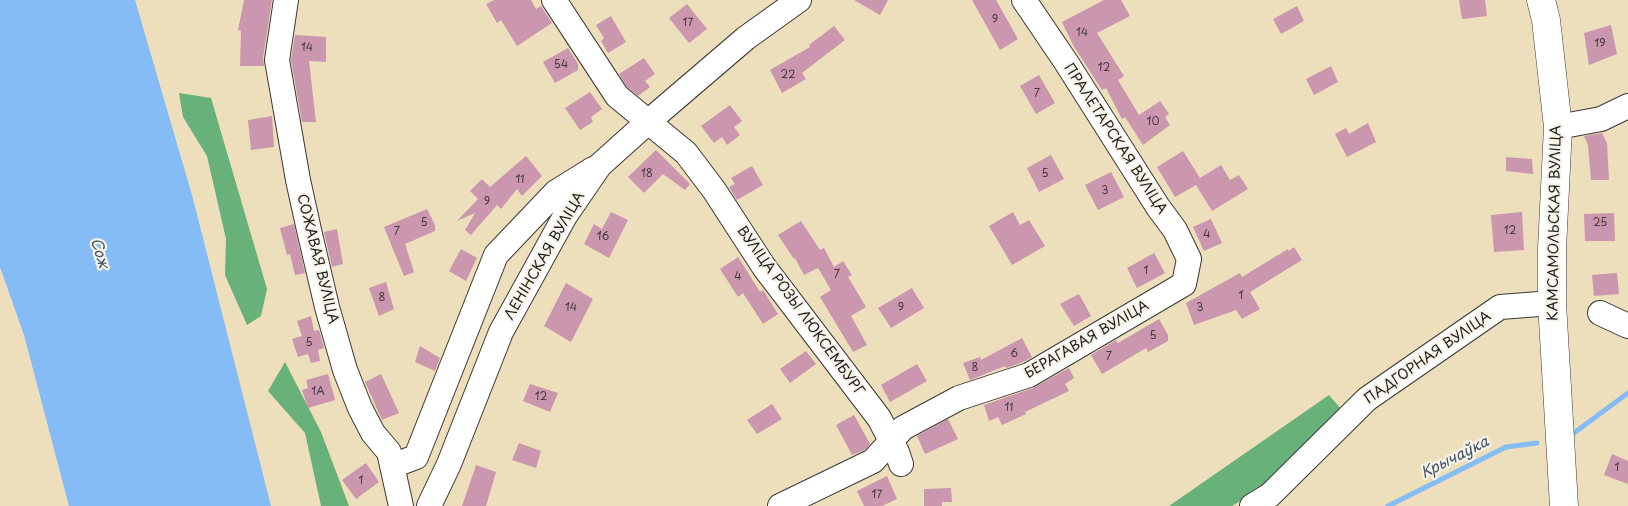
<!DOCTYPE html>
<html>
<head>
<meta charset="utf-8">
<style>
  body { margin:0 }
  canvas { display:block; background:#eddebc }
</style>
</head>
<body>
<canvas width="1628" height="506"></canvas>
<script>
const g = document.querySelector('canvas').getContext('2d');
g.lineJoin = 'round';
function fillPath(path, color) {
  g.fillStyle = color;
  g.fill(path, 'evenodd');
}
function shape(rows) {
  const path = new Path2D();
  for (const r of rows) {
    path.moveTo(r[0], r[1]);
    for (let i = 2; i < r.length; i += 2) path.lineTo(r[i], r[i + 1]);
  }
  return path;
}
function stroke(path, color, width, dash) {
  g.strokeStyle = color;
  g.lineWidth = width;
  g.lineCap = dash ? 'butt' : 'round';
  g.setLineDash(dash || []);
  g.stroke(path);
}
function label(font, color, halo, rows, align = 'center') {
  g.font = font + ' "Playpen Sans",sans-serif';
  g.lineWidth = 4.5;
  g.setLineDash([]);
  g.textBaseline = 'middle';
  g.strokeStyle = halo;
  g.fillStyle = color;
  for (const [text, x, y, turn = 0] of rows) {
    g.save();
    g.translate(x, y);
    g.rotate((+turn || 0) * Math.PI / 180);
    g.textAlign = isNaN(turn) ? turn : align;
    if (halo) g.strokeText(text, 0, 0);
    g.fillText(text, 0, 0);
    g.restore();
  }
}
const forest = shape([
  [179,93,211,98,267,289,261,316,247,325,225,275,226,239,207,156,183,117],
  [285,362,321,432,349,506,321,506,305,433,268,391],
  [1329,395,1341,409,1271,483,1232,506,1169,506]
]);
const water = shape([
  [0,0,135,0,192,195,271,506,69,506,24,335,0,267]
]);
const stream = shape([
  [1574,433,1628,393],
  [1388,506,1506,447,1537,443]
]);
const building = shape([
  [244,0,272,0,263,58,264,66,240,66,241,31,238,30],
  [494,0,531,0,536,9,541,6,552,23,517,46,501,20,497,23,486,4],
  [854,0,888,0,880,15],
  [972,0,996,0,1018,39,1000,50],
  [1104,0,1121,0,1130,16,1097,33,1124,76,1118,80,1139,115,1160,101,1169,114,1165,117,1170,125,1143,145,1125,117,1122,119,1106,88,1102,90,1073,45,1062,22],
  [1459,0,1485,0,1487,16,1462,19],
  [687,4,707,29,689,43,669,18],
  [1297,6,1304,21,1281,34,1273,19],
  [611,16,626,42,608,53,601,41,604,38,596,25],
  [1611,25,1617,54,1589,65,1584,33],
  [834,26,845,40,802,73,806,79,782,93,770,70,810,47,809,45],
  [295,35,326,37,326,62,309,61,316,122,302,122,291,60],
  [568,48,578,64,578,70,555,83,543,62],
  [644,58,655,74,645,81,650,87,638,96,627,87,619,74],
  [1331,66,1338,82,1314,95,1306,79],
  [1039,75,1055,103,1036,114,1020,86],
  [590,92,602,109,591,117,593,122,580,130,565,108],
  [730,105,742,121,734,127,740,135,727,145,722,137,714,143,701,126],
  [272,116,274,147,251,150,248,120],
  [1368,123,1376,142,1347,157,1335,134,1346,128,1349,134],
  [1602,133,1607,143,1609,180,1591,180,1588,145,1584,136],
  [656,150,690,184,685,190,663,174,644,193,628,177],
  [1183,151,1200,178,1221,165,1230,180,1239,175,1248,189,1212,211,1196,185,1175,197,1157,167],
  [1051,155,1064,179,1039,192,1027,168],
  [526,156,542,176,522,196,517,189,501,209,497,205,471,235,465,230,475,213,457,221,478,199,470,191,482,179,490,187],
  [1506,157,1532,159,1533,174,1506,171],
  [752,166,763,185,737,200,729,187,735,184,731,178],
  [1111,172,1124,197,1098,210,1085,185],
  [427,209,435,225,435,231,405,244,414,272,404,276,384,227],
  [611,212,628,220,609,258,584,244,594,224,602,229],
  [1013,212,1020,225,1029,220,1045,246,1012,265,989,226],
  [1522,212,1524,250,1494,252,1491,215],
  [1614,213,1615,241,1585,241,1584,214],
  [1211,219,1222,243,1204,251,1193,227],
  [801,221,820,250,824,248,834,267,843,261,852,275,848,277,866,307,851,316,867,345,853,352,820,297,831,290,818,268,804,275,795,258,794,259,778,235],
  [294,224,305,273,295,275,290,254,287,255,280,228],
  [337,229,343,264,332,267,324,232],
  [1294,247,1302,260,1250,292,1260,309,1242,319,1236,310,1194,325,1186,303,1240,273,1242,277,1288,249,1289,251],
  [461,249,477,258,466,281,449,271],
  [1154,253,1165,273,1137,288,1127,268],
  [738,257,760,292,763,290,778,314,763,324,743,293,738,297,720,269],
  [1617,273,1619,294,1594,296,1592,275],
  [386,282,394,309,379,316,369,288],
  [566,283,593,299,571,342,544,326],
  [912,288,924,308,891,328,878,308],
  [1079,294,1091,316,1074,326,1060,304],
  [311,316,314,331,319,330,324,348,318,350,320,361,311,363,308,354,298,357,292,339,302,336,297,321],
  [1159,319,1168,335,1168,341,1148,352,1146,348,1102,374,1091,355,1116,340,1118,343],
  [1022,338,1032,357,1023,362,1006,368,1005,366,970,380,963,363,980,357,981,360],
  [420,346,440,358,435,371,415,362],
  [806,351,816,364,790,383,780,369],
  [917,364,927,381,890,402,881,385],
  [1069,368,1074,378,1065,384,1069,391,1025,412,1026,414,1002,425,998,417,989,421,984,405,1033,388],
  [328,374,335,400,308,408,302,390,308,388,306,380],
  [381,374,399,413,382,420,365,382],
  [530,384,558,393,550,412,523,401],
  [772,404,782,419,757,434,747,420],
  [854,415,870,444,865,450,852,455,836,425],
  [948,419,958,439,925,454,917,436],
  [519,443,541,451,536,468,512,460],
  [1612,454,1628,461,1628,484,1604,475],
  [366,463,379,482,356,499,342,480],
  [476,465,496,472,486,506,462,506],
  [887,476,897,499,882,506,864,506,857,491],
  [951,488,952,502,942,502,942,506,924,506,924,489]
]);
const minor = shape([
  [286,0,277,60,298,180,309,230,327,307,345,370,360,408,373,433,389,452,401,506],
  [554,0,617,96,686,153,714,190,764,267,879,418,897,452,901,464],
  [1558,127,1601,119,1628,106],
  [1600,313,1628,326],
  [392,466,416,457,496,255,556,192,593,169],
  [429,506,449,464,501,332,565,216,600,165,649,121,746,38,799,0],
  [780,506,873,461,903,428,959,398,1029,375,1184,284,1189,259,1175,230,1158,207,1066,62,1024,0],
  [1252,506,1270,495,1367,399,1500,307,1552,303]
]);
const major = shape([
  [1541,0,1546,20,1558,127,1552,249,1552,303,1564,506]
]);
const numberNames = [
  ["9",995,20],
  ["17",688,23],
  ["14",1082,33],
  ["19",1600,44],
  ["14",307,48],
  ["54",561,65],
  ["12",1104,68],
  ["22",788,75],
  ["7",1037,94],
  ["10",1153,122],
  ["18",647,174],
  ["5",1045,174],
  ["11",520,180],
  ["3",1105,191],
  ["9",487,202],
  ["5",424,223],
  ["25",1600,223],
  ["12",1510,231],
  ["7",397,232],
  ["4",1207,235],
  ["16",603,237],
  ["1",1146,271],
  ["7",837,275],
  ["4",738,277],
  ["1",1241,296],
  ["8",382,298],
  ["14",571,308],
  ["9",901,308],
  ["3",1200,308],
  ["5",1153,336],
  ["5",309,343],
  ["6",1014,354],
  ["7",1109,357],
  ["8",975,368],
  ["1А",318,392],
  ["12",541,397],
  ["11",1009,408],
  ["1",1617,468],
  ["1",361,481],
  ["17",877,495]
];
const streetNames = [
  ["ПРАЛЕТАРСКАЯ ВУЛІЦА",1115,139,57],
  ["КАМСАМОЛЬСКАЯ ВУЛІЦА",1555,223,-89],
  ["ЛЕНІНСКАЯ ВУЛІЦА",545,256,-60],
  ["СОЖАВАЯ ВУЛІЦА",317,259,76],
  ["ВУЛІЦА РОЗЫ ЛЮКСЕМБУРГ",800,311,54],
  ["БЕРАГАВАЯ ВУЛІЦА",1087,340,-30],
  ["ПАДГОРНАЯ ВУЛІЦА",1428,358,-35]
];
const waterNames = [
  ["Сож",99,253,73],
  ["Крычаўка",1455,458,-27]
];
fillPath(forest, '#68b178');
fillPath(water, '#85bcf5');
stroke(stream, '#85bcf5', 5);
fillPath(building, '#ca97ae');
stroke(minor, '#3b3934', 26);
stroke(major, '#3b3934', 29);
stroke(minor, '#fff', 24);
stroke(major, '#fff', 28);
label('11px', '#483b40', null, numberNames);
label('14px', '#1c1c1c', '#f7f3e8', streetNames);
label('italic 15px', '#415468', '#f7f3e8', waterNames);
</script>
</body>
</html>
